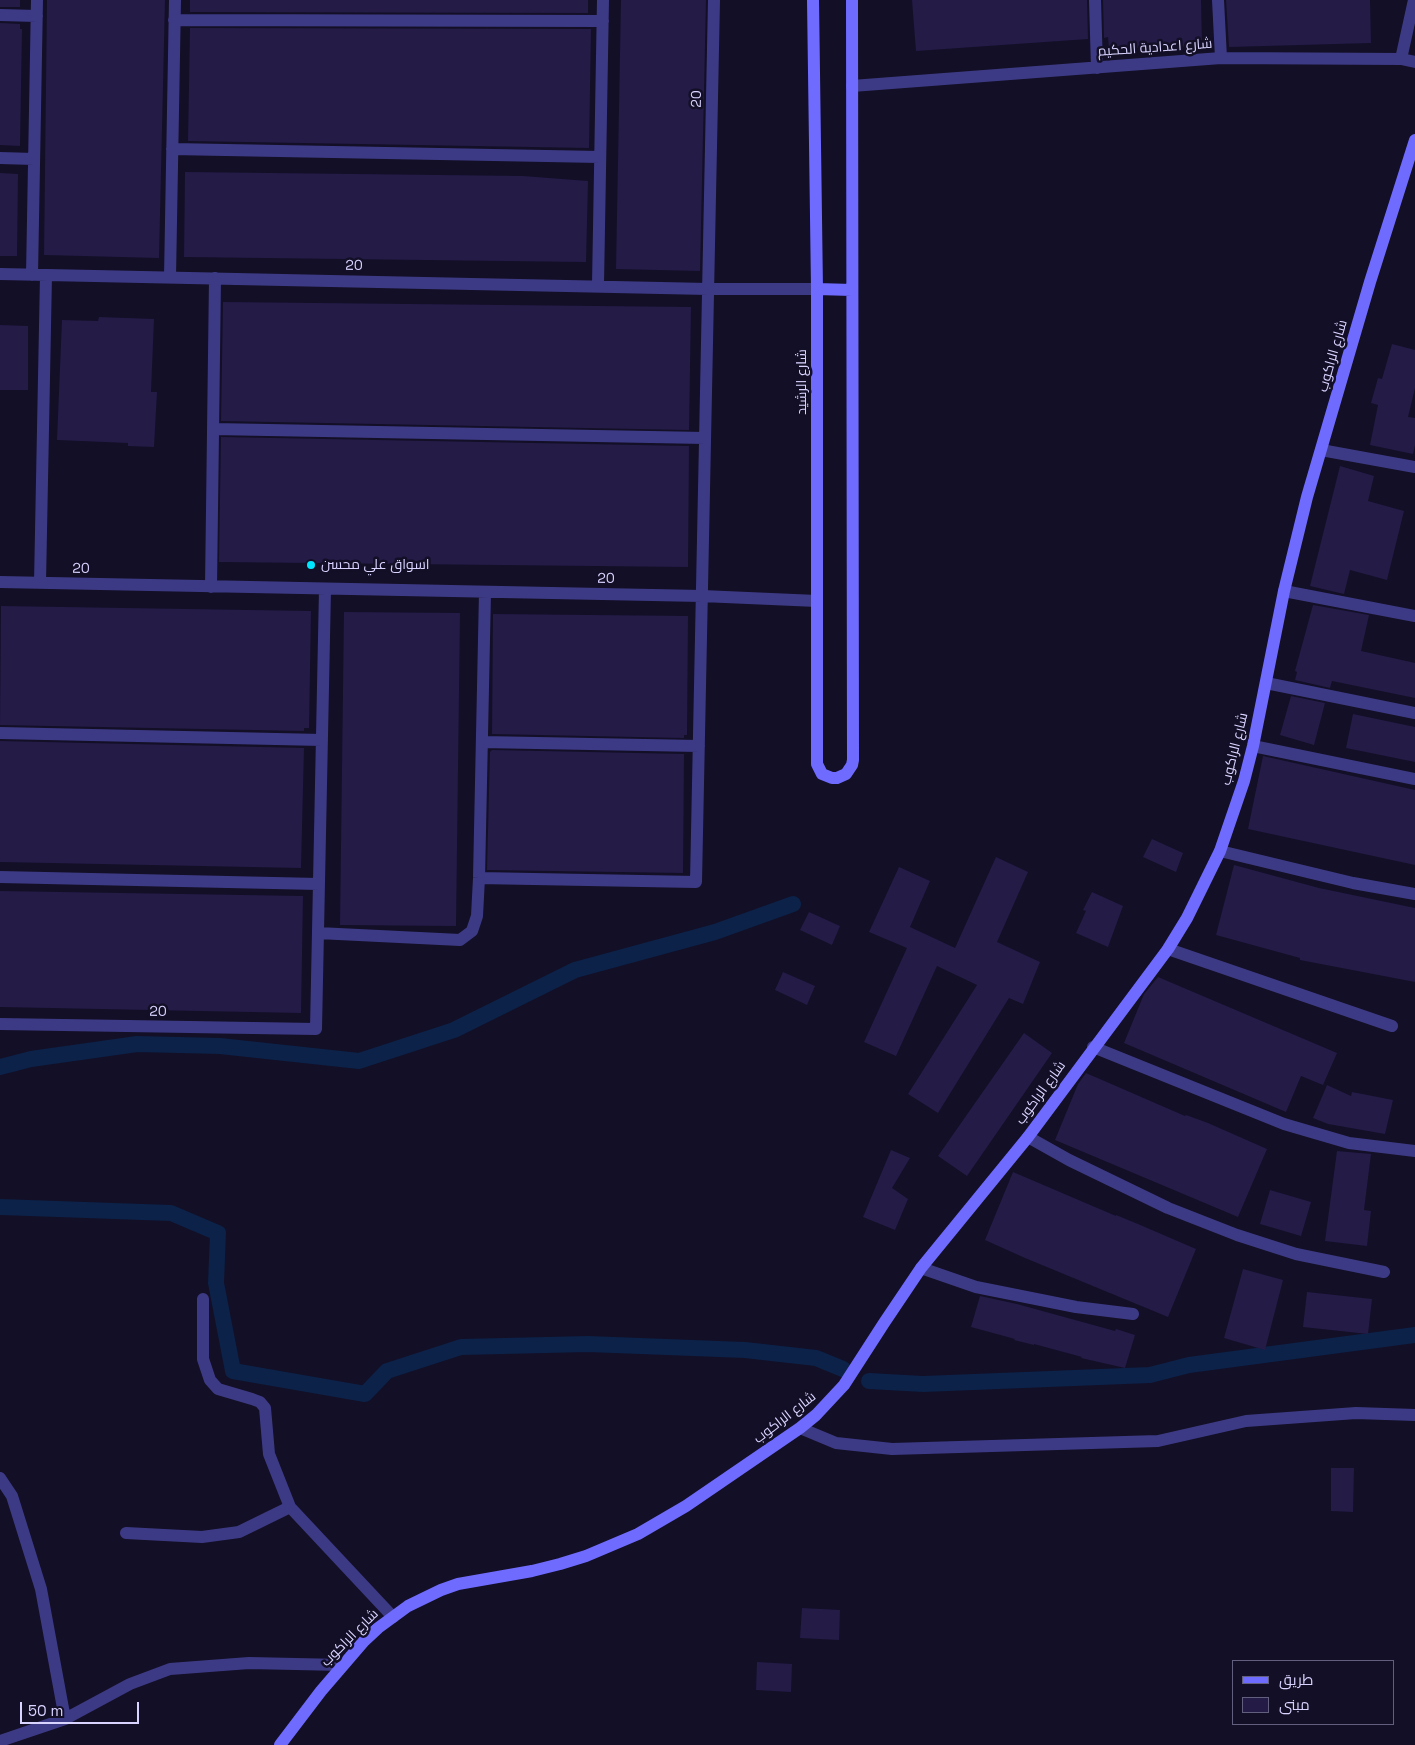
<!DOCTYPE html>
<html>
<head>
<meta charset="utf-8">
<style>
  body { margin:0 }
  #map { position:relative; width:1415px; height:1745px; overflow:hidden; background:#130f26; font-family:"Space Grotesk",Cairo,sans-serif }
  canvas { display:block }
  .legend { position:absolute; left:1232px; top:1660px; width:162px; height:65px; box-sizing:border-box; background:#130f26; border:1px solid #625e7d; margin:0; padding:6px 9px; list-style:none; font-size:15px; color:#d9d4ff }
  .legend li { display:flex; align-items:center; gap:10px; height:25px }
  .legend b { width:25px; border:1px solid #625e7d }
  .scale { position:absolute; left:20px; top:1702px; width:119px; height:22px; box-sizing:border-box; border:2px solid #d9d4ff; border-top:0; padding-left:6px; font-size:15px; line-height:18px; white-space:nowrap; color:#d9d4ff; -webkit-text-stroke:4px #130f26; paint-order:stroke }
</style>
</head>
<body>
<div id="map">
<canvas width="1415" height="1745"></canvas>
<ul class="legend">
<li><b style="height:6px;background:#6f6bff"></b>طريق</li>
<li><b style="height:14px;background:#241b47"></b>مبنى</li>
</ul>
<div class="scale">50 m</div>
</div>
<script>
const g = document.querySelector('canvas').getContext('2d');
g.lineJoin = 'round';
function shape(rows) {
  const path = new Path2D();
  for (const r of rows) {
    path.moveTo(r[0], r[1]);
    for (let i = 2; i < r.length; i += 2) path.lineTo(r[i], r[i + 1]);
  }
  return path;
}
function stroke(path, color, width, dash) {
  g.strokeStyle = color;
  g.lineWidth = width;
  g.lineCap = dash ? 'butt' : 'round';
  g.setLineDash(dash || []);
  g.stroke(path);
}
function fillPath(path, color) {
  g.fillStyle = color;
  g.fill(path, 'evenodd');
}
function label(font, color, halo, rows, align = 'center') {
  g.font = font + ' "Space Grotesk",Cairo,sans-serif';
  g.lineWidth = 5;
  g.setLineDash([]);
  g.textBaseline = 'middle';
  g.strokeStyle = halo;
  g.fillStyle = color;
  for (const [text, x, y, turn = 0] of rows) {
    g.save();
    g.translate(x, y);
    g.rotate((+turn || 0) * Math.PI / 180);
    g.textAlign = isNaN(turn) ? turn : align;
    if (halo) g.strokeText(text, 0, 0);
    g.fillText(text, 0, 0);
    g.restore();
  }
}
const canal = shape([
  [0,1067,31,1059,137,1044,220,1046,359,1061,454,1030,575,970,715,932,793,904],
  [0,1207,171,1213,218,1233,216,1283,233,1371,365,1394,387,1371,461,1347,588,1344,745,1350,816,1358,843,1369],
  [869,1381,923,1384,1150,1375,1189,1365,1415,1335]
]);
const building = shape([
  [0,0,20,0,20,7,0,7],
  [47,0,165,0,159,258,44,255],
  [190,0,588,0,588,13,190,12],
  [621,0,706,0,700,271,616,269],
  [912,0,1087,0,1088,39,916,51],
  [1103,0,1201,0,1202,46,1109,49,1108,37,1104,38],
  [1226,0,1370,0,1371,43,1229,47],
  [0,23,20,24,20,29,22,29,20,146,0,145],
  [190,28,591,29,589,148,188,141],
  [185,172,523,176,588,181,586,262,184,257],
  [0,173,18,174,17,256,0,256],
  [223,302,691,307,689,430,221,421],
  [99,317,154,319,151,392,157,392,154,447,128,446,128,443,57,440,62,320,98,321],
  [0,325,28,326,28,390,0,390],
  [1392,344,1415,350,1415,388,1408,417,1415,418,1415,445,1413,454,1370,445,1378,405,1371,403,1378,378,1382,379],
  [221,437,689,446,688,567,219,562],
  [1340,466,1374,476,1368,501,1404,511,1387,580,1350,570,1344,594,1310,586],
  [1313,605,1369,615,1361,651,1415,663,1415,698,1332,681,1330,688,1295,680,1297,672,1295,671],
  [1,606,311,611,309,728,304,728,304,731,0,725],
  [344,612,460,613,456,926,340,925],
  [493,614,688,616,687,735,684,735,684,738,492,734],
  [1291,696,1325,703,1314,745,1280,735],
  [1353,714,1415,727,1415,762,1346,748],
  [0,741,304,748,301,868,0,862],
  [492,750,684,754,683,873,487,870,490,752],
  [1263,756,1415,790,1415,865,1248,829],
  [1152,839,1183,853,1176,872,1143,857],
  [996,857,1028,872,997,942,1040,962,1023,1004,1009,998,938,1113,908,1094,977,985,937,966,896,1056,864,1042,907,948,869,932,899,867,930,881,910,927,955,948],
  [1234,865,1319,888,1415,908,1415,982,1300,960,1300,958,1216,935],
  [0,891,303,896,301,1013,0,1007],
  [1092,892,1123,906,1108,947,1076,933,1086,911,1083,910],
  [809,912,840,926,832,945,800,930],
  [783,972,815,986,807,1005,775,990],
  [1158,977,1337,1053,1323,1085,1301,1076,1286,1112,1124,1043,1144,994],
  [1024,1033,1052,1053,967,1176,938,1156],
  [1086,1073,1185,1116,1186,1115,1208,1123,1267,1149,1238,1217,1055,1140,1078,1084],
  [1327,1085,1351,1096,1352,1092,1393,1100,1385,1134,1328,1124,1313,1118],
  [891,1150,910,1158,892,1188,908,1199,895,1230,863,1217],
  [1337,1151,1371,1154,1364,1210,1371,1211,1367,1246,1325,1241],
  [1013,1172,1116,1216,1116,1215,1138,1224,1196,1249,1168,1317,1025,1258,985,1240],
  [1270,1190,1311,1202,1301,1236,1260,1224],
  [1243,1269,1283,1280,1265,1350,1224,1338],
  [1307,1292,1372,1299,1368,1334,1303,1327],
  [980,1296,1017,1304,1115,1331,1116,1329,1135,1335,1125,1368,1081,1358,1082,1357,1034,1344,1034,1345,1014,1340,1015,1339,971,1327],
  [1331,1468,1354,1468,1353,1512,1331,1511],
  [802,1608,840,1610,839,1640,800,1638],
  [757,1662,792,1664,791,1692,756,1690]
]);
const street = shape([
  [1095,0,1097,68],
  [1218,0,1221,58],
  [0,15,37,16],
  [174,20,603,21],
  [1401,59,1415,62],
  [852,86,1221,58,1401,59,1414,0],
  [172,149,600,157],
  [0,158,34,159],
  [0,274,708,289,817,289],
  [32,275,37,0],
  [170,277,175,0],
  [598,285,603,0],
  [213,429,705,438],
  [1321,450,1415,467],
  [0,582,702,596,817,601],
  [40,583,46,275],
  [211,587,215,278],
  [1284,591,1415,616],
  [1266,683,1415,713],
  [0,733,322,740],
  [482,742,699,746],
  [1253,746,1415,779],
  [1220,851,1353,883,1415,894],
  [0,877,319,884],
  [479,878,696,882,714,0],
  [318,933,460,940,472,931,477,916,479,878,485,592],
  [1168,949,1392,1026],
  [0,1024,316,1029,325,589],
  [1093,1047,1284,1124,1349,1143,1415,1151],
  [1028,1137,1069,1160,1168,1208,1237,1235,1296,1254,1384,1272],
  [921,1268,976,1287,1076,1307,1133,1314],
  [203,1299,203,1359,210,1380,218,1389,252,1399,260,1402,265,1408,269,1454,290,1507,393,1617],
  [800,1428,836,1443,892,1449,1158,1441,1246,1421,1356,1413,1415,1415],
  [0,1478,12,1496,41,1589,65,1719],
  [126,1533,202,1537,239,1532,290,1507],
  [0,1741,65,1719,130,1684,170,1669,249,1663,342,1665]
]);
const secondary = shape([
  [813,0,817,289,817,764,822,774,832,778,837,778,846,774,852,765,853,760,852,0],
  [817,289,852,290],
  [280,1745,321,1691,364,1641,378,1628,408,1606,441,1590,458,1584,532,1571,560,1564,586,1556,638,1534,686,1506,800,1428,816,1415,844,1385,884,1323,921,1268,1028,1137,1168,949,1187,918,1220,851,1244,781,1253,746,1284,591,1307,497,1370,282,1415,140]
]);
const markers = [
  [311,565,5,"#00e5ff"]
];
const streetNames = [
  ["شارع اعدادية الحكيم",1155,48,-4],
  ["20",697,99,-89],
  ["20",354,266,1],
  ["شارع الراكوب",1333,356,-74],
  ["شارع الرشيد",802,382,-90],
  ["20",81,569,1],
  ["20",606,579,1],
  ["شارع الراكوب",1235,749,-76],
  ["20",158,1012,1],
  ["شارع الراكوب",1041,1093,-54],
  ["شارع الراكوب",785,1418,-38],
  ["شارع الراكوب",350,1638,-45]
];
const poiNames = [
  ["اسواق علي محسن",321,565]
];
stroke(canal, '#0c2248', 16);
fillPath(building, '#241b47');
stroke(street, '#3d3a85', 12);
stroke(secondary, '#6f6bff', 12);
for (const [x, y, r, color] of markers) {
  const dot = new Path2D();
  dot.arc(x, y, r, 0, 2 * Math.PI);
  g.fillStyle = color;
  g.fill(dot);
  stroke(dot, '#130f26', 2);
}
label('14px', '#d9d4ff', '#130f26', streetNames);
label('14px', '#d9d4ff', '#130f26', poiNames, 'left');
</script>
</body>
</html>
